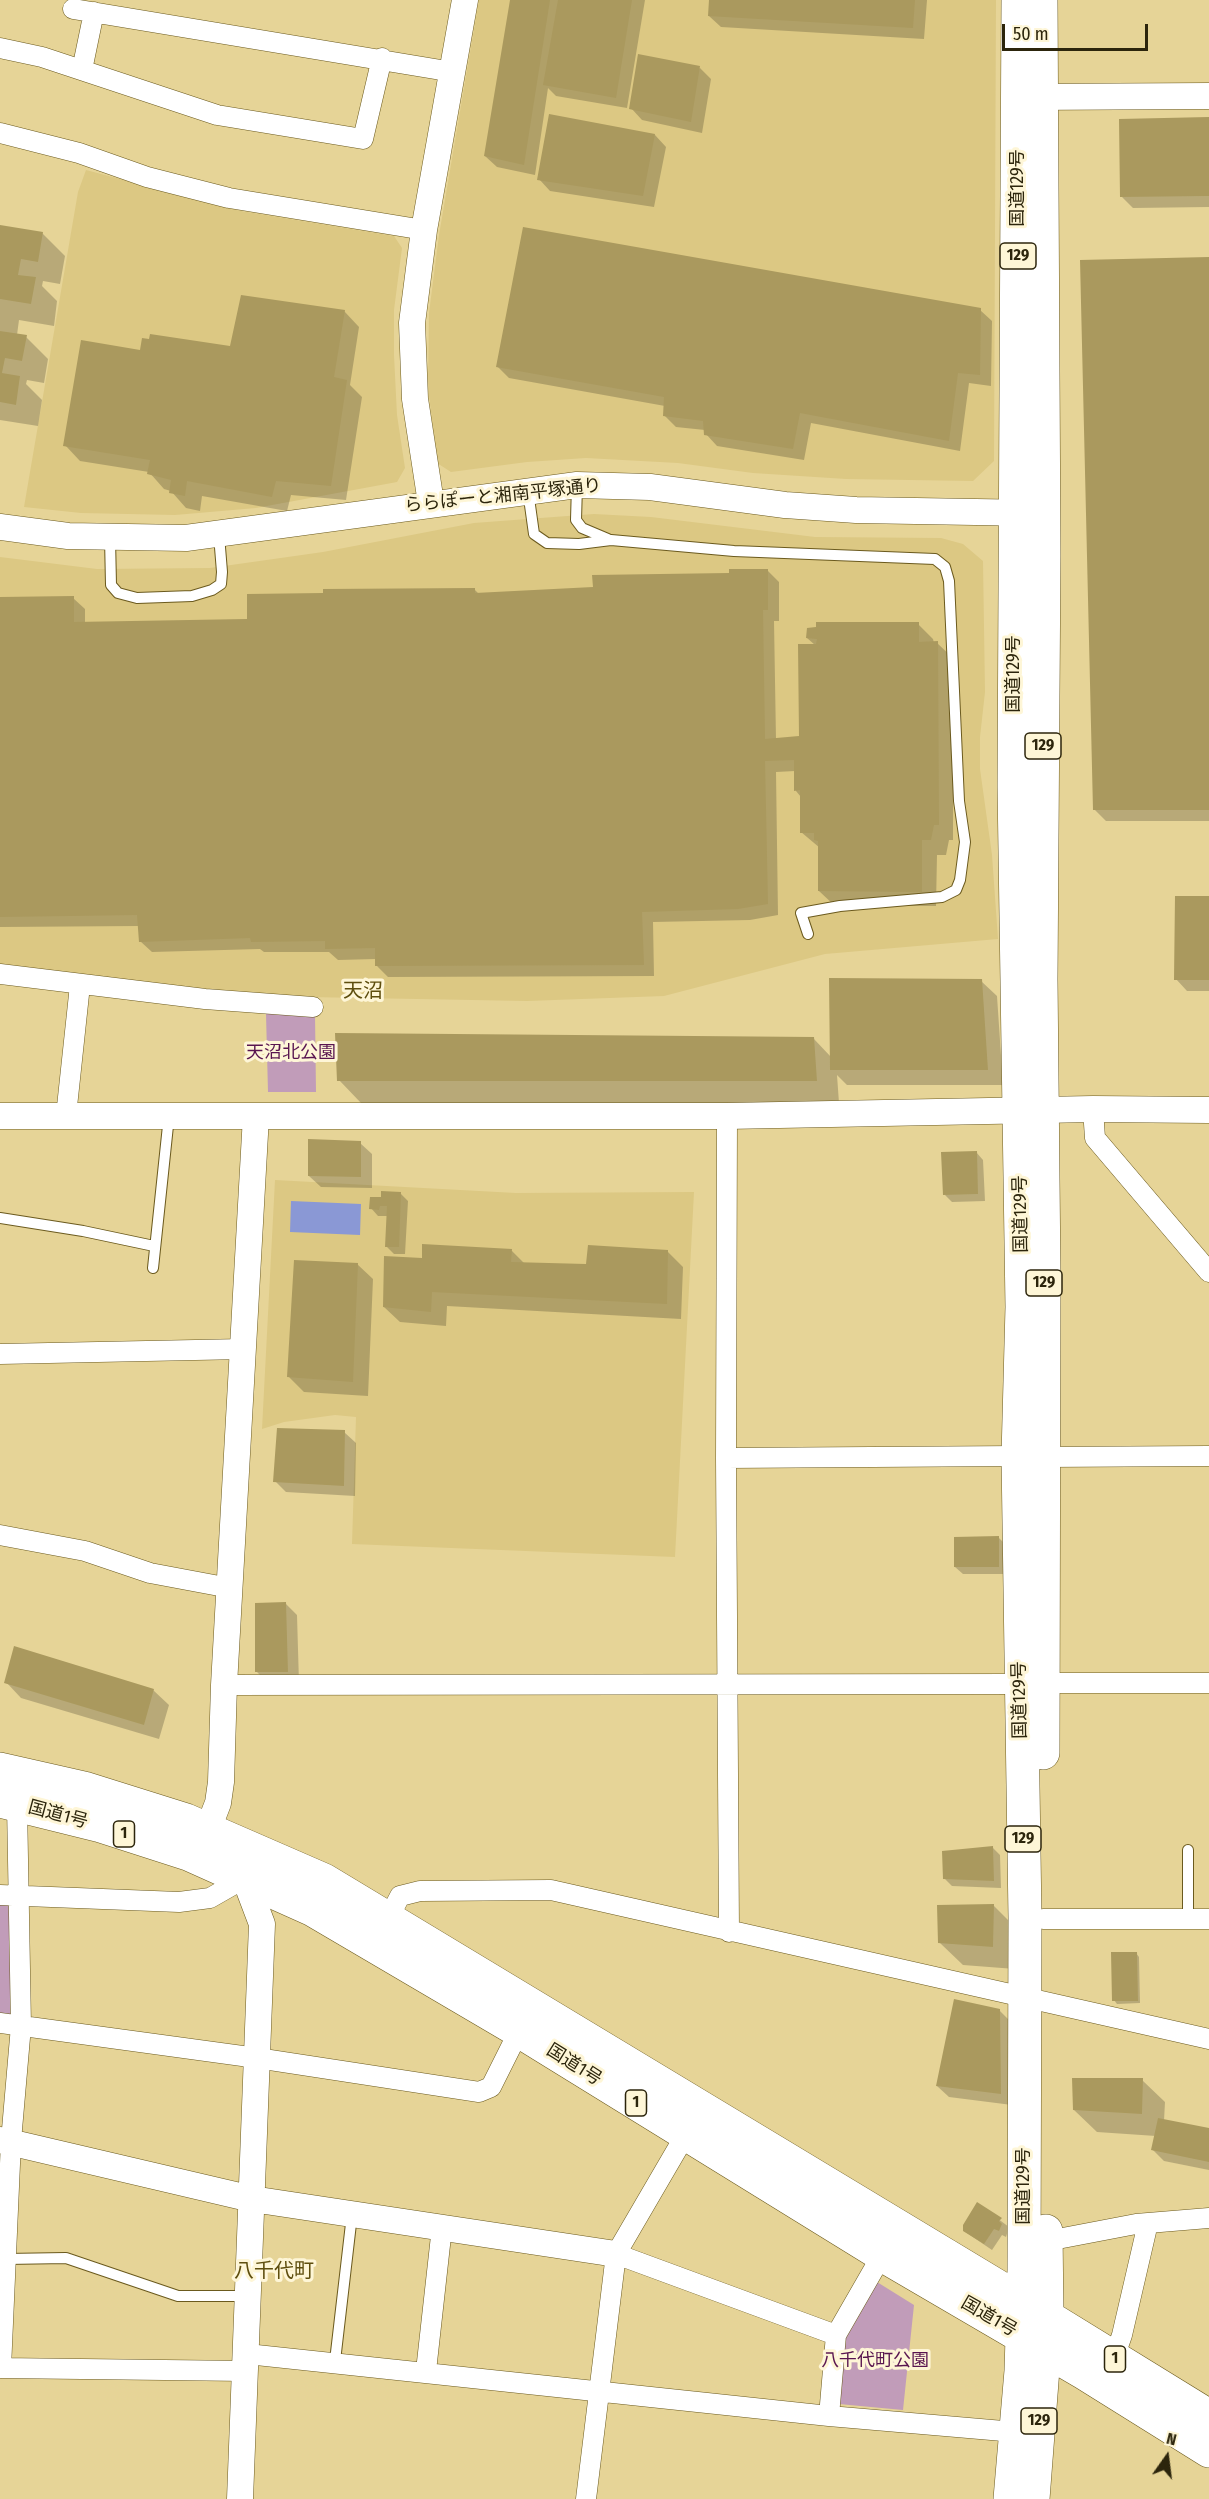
<!DOCTYPE html>
<html>
<head>
<meta charset="utf-8">
<style>
  body { margin:0 }
  #map { position:relative; width:1209px; height:2499px; overflow:hidden; background:#e6d497; font-family:"Fira Sans Condensed",sans-serif }
  canvas { display:block }
  .north { position:absolute; left:1137px; top:2427px; width:60px; height:60px; -webkit-text-stroke:4px #fef6d7; paint-order:stroke; rotate:14deg; font-size:16px; font-weight:700; line-height:24px; text-align:center; color:#2c250c }
  .north::after { content:''; display:block; margin:auto; width:21px; height:27px; background:#2c250c; clip-path:polygon(50% 0,100% 100%,50% 72%,0 100%) }
  .scale { position:absolute; left:1002px; top:24px; width:146px; height:27px; box-sizing:border-box; border:3px solid #2c250c; border-top:0; padding-left:8px; font-size:18px; line-height:21px; white-space:nowrap; color:#2c250c; -webkit-text-stroke:4px #fef6d7; paint-order:stroke }
</style>
</head>
<body>
<div id="map">
<canvas width="1209" height="2499"></canvas>
<div class="north">N</div>
<div class="scale">50 m</div>
</div>
<script>
const g = document.querySelector('canvas').getContext('2d');
g.lineJoin = 'round';
function fillPath(path, color) {
  g.fillStyle = color;
  g.fill(path, 'evenodd');
}
function shape(rows) {
  const path = new Path2D();
  for (const r of rows) {
    path.moveTo(r[0], r[1]);
    for (let i = 2; i < r.length; i += 2) path.lineTo(r[i], r[i + 1]);
  }
  return path;
}
function stroke(path, color, width, dash) {
  g.strokeStyle = color;
  g.lineWidth = width;
  g.lineCap = dash ? 'butt' : 'round';
  g.setLineDash(dash || []);
  g.stroke(path);
}
function label(font, color, halo, rows, align = 'center') {
  g.font = font + ' "Fira Sans Condensed","Noto Sans JP",sans-serif';
  g.lineWidth = 6;
  g.setLineDash([]);
  g.textBaseline = 'middle';
  g.strokeStyle = halo;
  g.fillStyle = color;
  for (const [text, x, y, turn = 0] of rows) {
    g.save();
    g.translate(x, y);
    g.rotate((+turn || 0) * Math.PI / 180);
    g.textAlign = isNaN(turn) ? turn : align;
    if (halo) g.strokeText(text, 0, 0);
    g.fillText(text, 0, 0);
    g.restore();
  }
}
const built = shape([
  [479,0,996,0,994,461,973,481,846,479,753,473,678,463,586,458,527,462,451,472,437,463,428,387,429,313,439,235],
  [86,170,241,211,394,236,402,248,394,310,394,355,397,415,405,468,397,482,256,508,175,515,81,513,24,507,78,192],
  [594,514,651,517,815,537,941,538,963,544,983,561,985,692,980,737,980,769,992,855,998,939,825,954,664,996,527,1001,252,996,0,964,0,557,97,569,210,568,323,552,474,523],
  [275,1180,516,1193,694,1192,675,1557,352,1544,356,1417,335,1415,284,1422,262,1429]
]);
const green = shape([
  [266,1014,315,1014,316,1092,268,1092],
  [0,1895,18,1896,21,2026,0,2022],
  [877,2282,914,2305,903,2410,839,2404,845,2338]
]);
const water = shape([
  [291,1201,361,1204,360,1235,290,1232]
]);
const shadow = shape([
  [512,0,645,0,627,108,556,96,548,88,535,175,497,167,485,156],
  [711,0,927,0,924,39,721,27,709,16],
  [700,68,711,79,702,133,642,120,631,108],
  [1209,119,1209,207,1133,208,1122,197],
  [655,135,666,147,654,207,550,191,539,179],
  [0,227,42,233,65,256,60,284,43,281,42,286,57,301,54,326,19,320,17,335,26,337,48,359,44,383,27,380,26,384,42,400,38,426,0,420],
  [1209,259,1209,821,1106,821,1094,809],
  [980,310,992,321,991,386,969,383,960,451,811,423,804,460,717,446,706,434,705,430,676,427,664,415,665,406,509,378,498,367],
  [344,311,359,327,350,385,362,397,346,500,291,495,287,511,202,496,200,511,186,508,171,491,164,489,149,472,80,461,65,445,141,352,231,348],
  [768,571,779,582,779,621,774,621,776,740,801,737,815,645,807,638,918,624,933,639,934,643,937,643,953,658,953,840,949,840,946,855,937,855,936,906,835,906,819,891,820,848,801,832,801,797,796,791,795,771,776,772,778,915,750,920,653,922,654,976,388,977,377,966,376,959,338,960,329,952,264,952,260,949,152,952,140,941,139,926,0,927,0,599,73,598,85,609,85,623,249,621,474,589,479,594,594,589],
  [1209,898,1209,991,1187,991,1176,979],
  [981,981,997,996,1003,1085,847,1085,837,1075,839,1103,361,1103,339,1080,814,1039,831,1057],
  [360,1143,372,1154,372,1188,321,1187,309,1176],
  [976,1152,983,1160,985,1201,952,1202,945,1195],
  [401,1194,408,1201,405,1254,394,1254,386,1246,388,1216,378,1216,371,1208],
  [512,1251,525,1264,588,1266,668,1252,683,1267,681,1319,447,1306,446,1326,400,1322,384,1307,423,1260],
  [357,1264,373,1279,368,1396,304,1392,289,1377],
  [344,1432,356,1443,355,1496,286,1492,275,1481],
  [999,1538,1006,1545,1006,1574,963,1574,955,1567],
  [286,1604,297,1615,299,1683,268,1683,257,1672],
  [6,1682,153,1690,169,1705,159,1739,21,1698],
  [993,1848,1000,1855,1001,1888,952,1886,945,1879],
  [993,1905,1016,1928,1015,1969,963,1965,940,1943],
  [1136,1953,1139,1957,1140,2003,1117,2004,1114,2000],
  [999,2010,1011,2022,1012,2105,949,2097,937,2086],
  [1142,2080,1165,2102,1164,2121,1209,2130,1209,2170,1164,2161,1153,2150,1156,2136,1097,2132,1074,2110],
  [978,2204,1009,2227,1006,2237,1002,2235,992,2250,964,2231]
]);
const building = shape([
  [510,0,550,0,524,165,484,156],
  [558,0,632,0,616,98,543,85],
  [709,0,915,0,913,28,708,16],
  [638,54,700,66,691,122,629,109],
  [549,114,655,134,643,196,537,180],
  [1209,117,1209,196,1120,197,1119,119],
  [0,225,43,232,38,262,21,259,18,275,36,277,31,304,0,299],
  [523,227,981,308,980,375,958,373,949,441,800,413,793,449,704,435,703,421,663,416,664,397,496,367],
  [1209,257,1209,810,1093,810,1080,260],
  [241,295,345,310,334,377,347,380,331,486,276,481,272,497,187,481,185,496,169,493,171,480,147,474,150,460,63,446,81,340,140,350,142,338,149,339,150,334,230,346],
  [0,331,27,335,22,361,5,358,2,373,20,376,16,405,0,402],
  [729,569,768,569,768,610,763,610,765,739,799,736,798,644,816,644,817,639,806,638,807,628,816,627,816,622,919,622,919,642,938,641,939,825,934,825,931,840,922,840,922,892,818,891,818,841,814,840,814,833,800,833,800,790,794,791,794,760,765,761,768,904,738,909,642,912,644,965,375,966,375,948,325,949,325,941,251,942,250,938,139,942,137,915,0,917,0,597,74,596,74,622,247,619,247,594,323,593,323,589,475,588,475,593,593,587,592,575,729,573],
  [1175,896,1209,896,1209,980,1174,980],
  [829,978,982,979,988,1070,830,1070],
  [335,1033,814,1037,817,1081,337,1081],
  [308,1139,361,1141,361,1177,308,1176],
  [977,1151,978,1194,943,1195,941,1152],
  [381,1191,401,1192,399,1247,385,1247,387,1206,380,1206,379,1210,369,1209,370,1197,381,1197],
  [422,1244,512,1249,511,1262,586,1264,588,1245,668,1250,667,1304,432,1292,431,1312,383,1307,384,1256,422,1258],
  [294,1260,358,1263,353,1382,287,1377],
  [277,1428,345,1430,344,1486,273,1482],
  [999,1536,999,1567,954,1567,954,1537],
  [286,1602,288,1672,255,1672,255,1603],
  [14,1646,154,1689,144,1725,4,1683],
  [993,1846,994,1881,943,1879,942,1851],
  [994,1904,993,1947,938,1943,937,1905],
  [1111,1952,1137,1952,1138,2001,1112,2001],
  [954,1999,1000,2009,1001,2094,936,2086],
  [1072,2078,1143,2078,1142,2114,1073,2110],
  [1158,2118,1209,2128,1209,2162,1151,2150],
  [977,2202,1002,2218,999,2221,1002,2224,999,2231,994,2229,984,2244,963,2231,963,2225]
]);
const service = shape([
  [577,485,576,520,582,528,608,539],
  [528,491,534,534,547,543,579,544,611,540,734,551,935,559,945,567,949,581,959,801,965,842,960,880,956,890,942,897,840,906,801,913,808,934],
  [110,538,111,585,118,593,137,598,192,596,212,590,221,584,222,572,219,535],
  [0,1218,83,1231,154,1246],
  [153,1268,169,1116],
  [1188,1919,1188,1850],
  [6,2259,66,2258,178,2296,248,2296],
  [335,2361,352,2215]
]);
const minor = shape([
  [73,9,453,72],
  [0,48,42,57,217,115,363,139,382,58],
  [82,70,94,12],
  [0,133,79,153,147,177,229,198,424,230],
  [0,974,205,999,313,1007],
  [1093,1109,1095,1138,1209,1272],
  [66,1116,80,985],
  [727,1116,726,1458,729,1932],
  [0,1354,244,1349],
  [1045,1457,1209,1456],
  [726,1458,1018,1456],
  [0,1535,85,1551,150,1573,230,1588],
  [1043,1683,1209,1683],
  [224,1685,1020,1684],
  [0,1895,179,1902,210,1898,245,1878],
  [389,1917,400,1896,420,1891,551,1890,1209,2039],
  [1043,1919,1209,1919],
  [0,2023,257,2058,479,2092,491,2087,519,2031],
  [1047,2241,1136,2224,1209,2218],
  [616,2254,836,2335],
  [247,2354,829,2416,1015,2432],
  [1114,2358,1122,2335,1148,2223],
  [0,2368,246,2371],
  [1,2368,11,2141,21,2026,17,1804],
  [426,2371,442,2227],
  [829,2416,836,2335,882,2255],
  [586,2499,616,2254,686,2134]
]);
const tertiary = shape([
  [1024,97,1209,96],
  [431,503,415,399,412,323,424,230,465,0],
  [0,527,68,536,186,538,577,485,650,487,785,505,856,510,1035,513],
  [0,1116,727,1116,1093,1109,1209,1110],
  [197,1845,208,1829,218,1803,221,1782,224,1685,256,1116],
  [0,2140,252,2199,616,2254],
  [240,2499,262,1924,242,1871]
]);
const trunk = shape([
  [1041,0,1044,554,1041,979,1044,1277,1043,1753],
  [0,1769,84,1788,186,1820,324,1880,1022,2301,1209,2416],
  [0,1801,101,1826,188,1854,313,1910,519,2031,882,2255,1084,2373,1209,2451],
  [1010,2499,1021,2371,1024,2270,1025,1918,1018,1456,1022,1307,1014,786,1018,0],
  [1033,2499,1047,2316,1046,2231]
]);
const shields = [
  [1018,256,36],
  [1043,746,36],
  [1044,1283,36],
  [124,1834,21],
  [1023,1839,36],
  [636,2103,21],
  [1115,2359,21],
  [1039,2421,36]
];
const shieldNames = [
  ["129",1018,256],
  ["129",1043,746],
  ["129",1044,1283],
  ["1",124,1834],
  ["129",1023,1839],
  ["1",636,2103],
  ["1",1115,2359],
  ["129",1039,2421]
];
const streetNames = [
  ["国道129号",1018,188,-90],
  ["ららぽーと湘南平塚通り",503,496,-6],
  ["国道129号",1014,674,-90],
  ["国道129号",1021,1214,-91],
  ["国道129号",1020,1700,-91],
  ["国道1号",58,1815,15],
  ["国道1号",574,2065,32],
  ["国道129号",1024,2186,-90],
  ["国道1号",989,2317,30]
];
const parkNames = [
  ["天沼北公園",291,1053],
  ["八千代町公園",875,2361]
];
const neighbourhoodNames = [
  ["天沼",363,991],
  ["八千代町",274,2271]
];
fillPath(built, '#dcc883');
fillPath(green, '#c19cb9');
fillPath(water, '#8a98d5');
fillPath(shadow, '#0003');
fillPath(building, '#aa995e');
stroke(service, '#6b5a1e', 12);
stroke(minor, '#6b5a1e', 21);
stroke(tertiary, '#6b5a1e', 27);
stroke(trunk, '#6b5a1e', 34);
stroke(service, '#fff', 10);
stroke(minor, '#fff', 20);
stroke(tertiary, '#fff', 26);
stroke(trunk, '#fff', 33);
for (const [x, y, w] of shields) {
  const box = new Path2D();
  box.roundRect(x - w / 2, y - 13, w, 26, 4.5);
  g.fillStyle = '#fef6d7';
  g.fill(box);
  stroke(box, '#2c250c', 1.5);
}
label('bold 16px', '#2c250c', null, shieldNames);
label('18px', '#2c250c', '#fef6d7', streetNames);
label('18px', '#591550', '#fef6d7', parkNames);
label('20px', '#5e4e0e', '#fef6d7', neighbourhoodNames);
</script>
</body>
</html>
